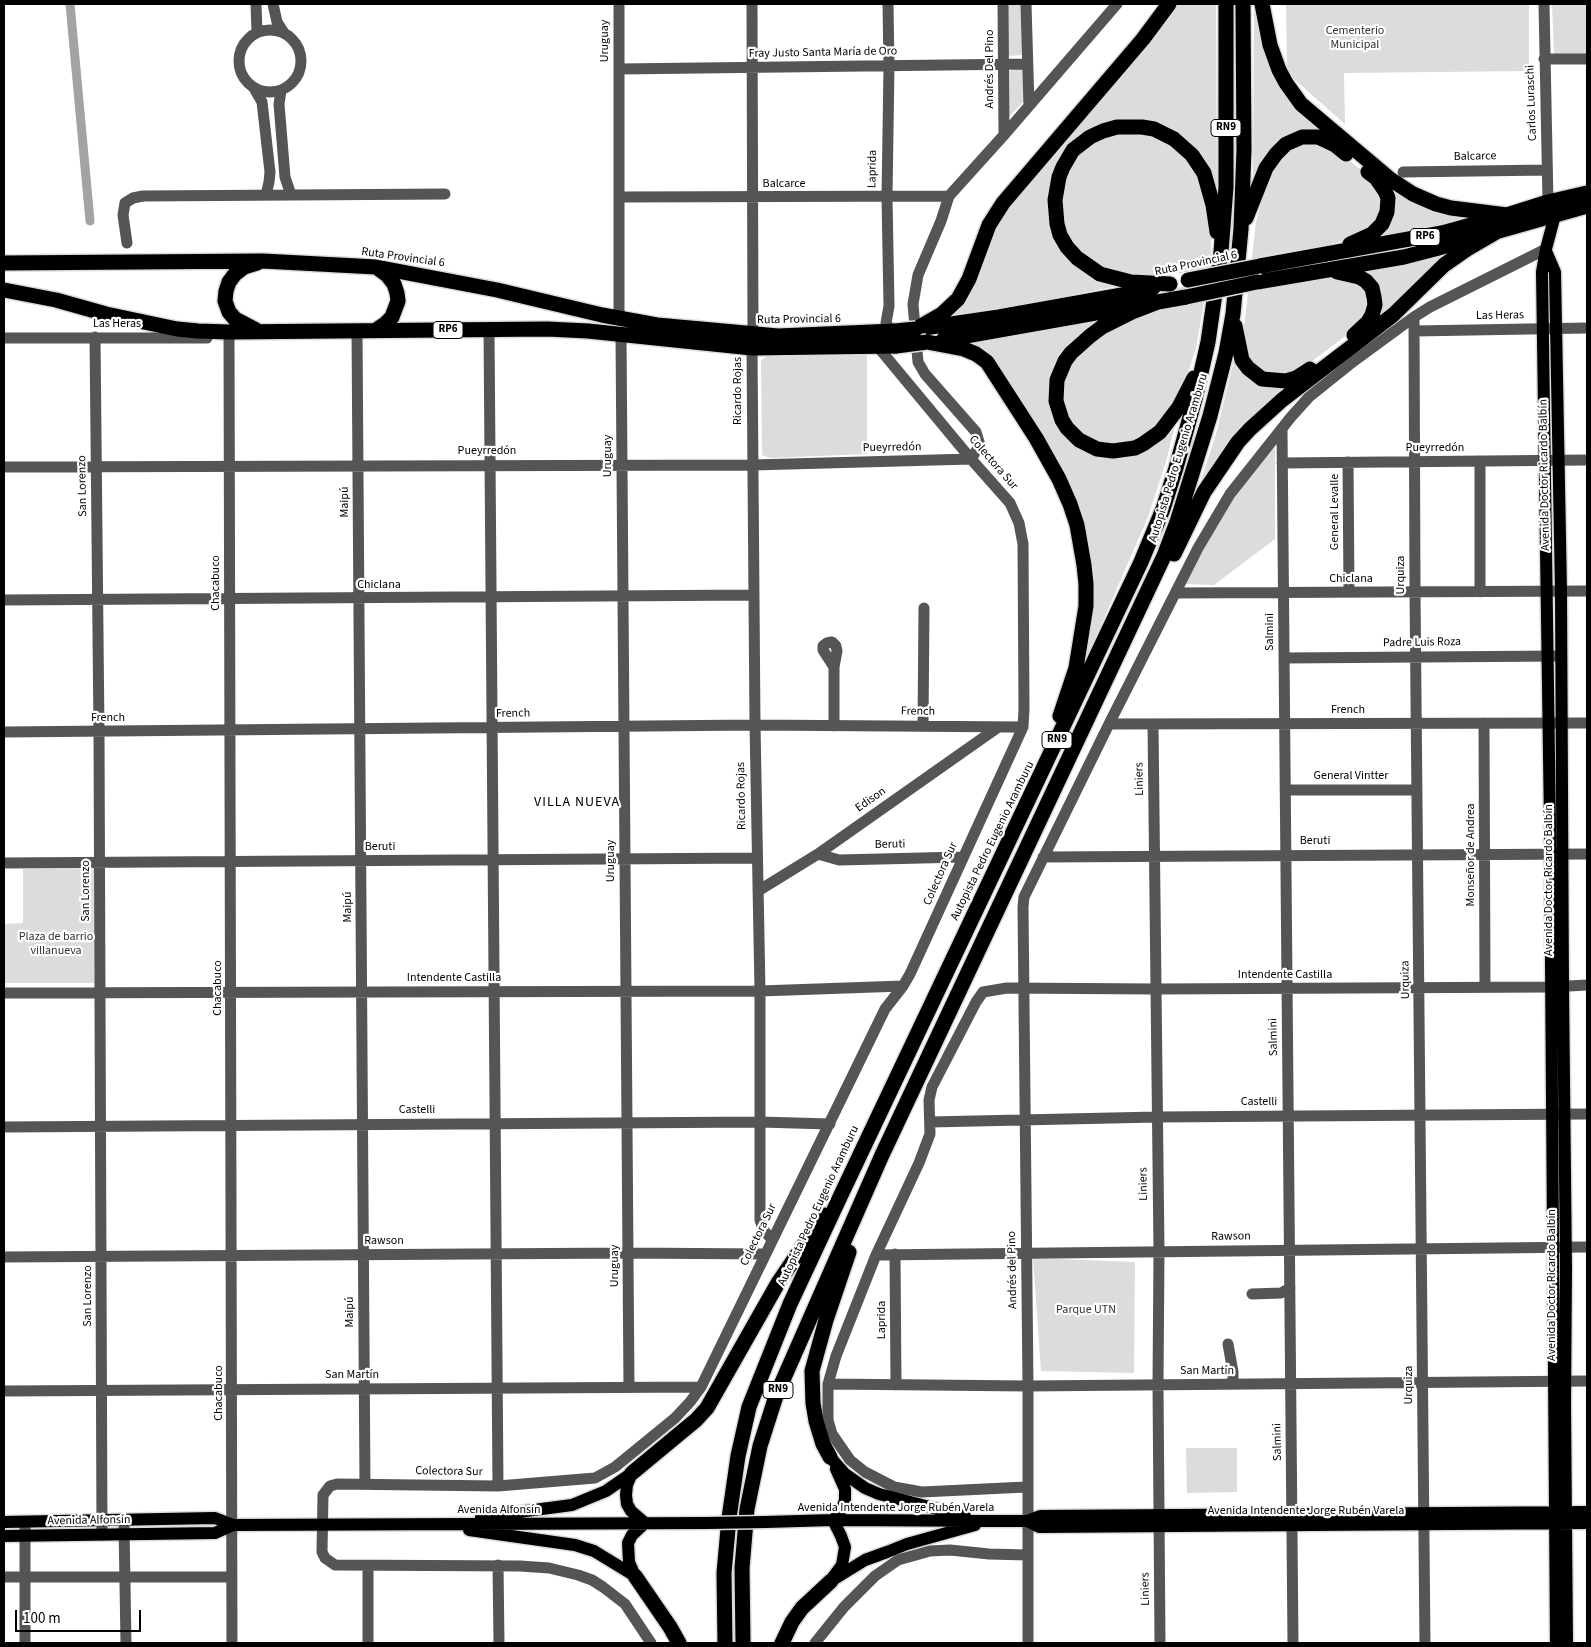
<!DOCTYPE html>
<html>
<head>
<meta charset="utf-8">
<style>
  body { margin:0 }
  #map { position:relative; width:1591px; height:1647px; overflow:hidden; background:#fff; font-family:"Source Sans 3",sans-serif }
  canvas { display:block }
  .frame { position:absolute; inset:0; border:5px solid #000; pointer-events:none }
  .scale { position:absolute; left:15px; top:1610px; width:126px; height:22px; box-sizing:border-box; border:2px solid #000; border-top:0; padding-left:6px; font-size:15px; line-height:18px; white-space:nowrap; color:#000; -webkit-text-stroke:4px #fff; paint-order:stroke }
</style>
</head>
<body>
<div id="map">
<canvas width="1591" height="1647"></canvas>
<div class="frame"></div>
<div class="scale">100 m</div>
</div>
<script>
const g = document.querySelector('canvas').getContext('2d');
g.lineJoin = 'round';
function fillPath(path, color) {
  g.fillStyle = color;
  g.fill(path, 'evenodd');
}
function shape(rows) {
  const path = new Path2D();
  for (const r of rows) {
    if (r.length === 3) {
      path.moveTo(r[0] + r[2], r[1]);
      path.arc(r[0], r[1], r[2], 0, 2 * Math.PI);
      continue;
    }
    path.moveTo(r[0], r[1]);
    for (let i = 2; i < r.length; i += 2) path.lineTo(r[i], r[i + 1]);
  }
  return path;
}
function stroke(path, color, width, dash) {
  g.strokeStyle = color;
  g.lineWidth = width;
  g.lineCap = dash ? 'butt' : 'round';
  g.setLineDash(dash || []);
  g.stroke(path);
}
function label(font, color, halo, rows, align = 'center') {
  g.font = font + ' "Source Sans 3",sans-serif';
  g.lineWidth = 4.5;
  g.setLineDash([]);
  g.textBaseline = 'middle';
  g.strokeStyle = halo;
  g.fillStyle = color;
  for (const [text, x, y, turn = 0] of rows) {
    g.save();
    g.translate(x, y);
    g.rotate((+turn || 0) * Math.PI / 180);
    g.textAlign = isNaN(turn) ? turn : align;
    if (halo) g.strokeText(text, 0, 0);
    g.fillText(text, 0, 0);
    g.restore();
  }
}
const green = shape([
  [1173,4,1216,4,1217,191,1216,193,1156,124,1072,143,1053,225,1113,287,970,315,942,319,997,220],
  [1254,4,1259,4,1274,71,1384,178,1464,215,1465,218,1423,229,1371,240,1388,186,1334,139,1307,131,1253,188],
  [1286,4,1529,4,1529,71,1344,73,1345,124,1287,73],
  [1552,4,1587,4,1587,54,1554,54],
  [1007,5,1023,5,1024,55,1007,56],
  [1023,69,1024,101,1007,119,1007,71],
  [1135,130,1175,144,1202,178,1211,230,1211,261,1196,348,1187,376,1169,411,1147,435,1126,444,1095,443,1069,423,1059,394,1069,362,1100,333,1146,314,1185,304,935,336,935,332,1075,308,1187,286,1189,272,1146,277,1133,276,1103,269,1075,248,1062,226,1059,190,1075,155,1096,139],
  [1306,141,1335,148,1375,182,1384,207,1372,228,1349,239,1328,245,1259,257,1258,289,1339,276,1366,288,1368,310,1356,328,1307,365,1291,374,1264,374,1251,362,1247,354,1243,336,1256,222,1268,176,1286,151],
  [1453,252,1399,304,1302,381,1197,492,1216,434,1235,356,1239,363,1288,385,1371,326,1363,270,1429,258],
  [1105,319,1086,332,1051,407,1106,457,1177,417,1166,462,1148,517,1075,685,1082,651,1076,512,970,344],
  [867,353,867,454,770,458,762,455,761,361,767,355],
  [1275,447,1275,539,1214,585,1185,584,1232,496],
  [1550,466,1553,466,1555,582,1554,583,1552,582],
  [94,868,94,983,4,983,4,924,23,923,23,869],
  [1033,1258,1135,1262,1134,1373,1041,1371],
  [1186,1448,1237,1448,1237,1492,1187,1493]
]);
const canal = shape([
  [70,4,90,221]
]);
const minor = shape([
  [256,4,257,32],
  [273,4,277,22,284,33],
  [619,4,619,319],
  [752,4,753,335],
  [888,4,889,66,887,197,889,306,886,323,892,332],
  [1003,4,1004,135],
  [1026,4,1029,106],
  [1544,4,1548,202],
  [270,61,31],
  [1544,59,1587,59],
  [619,69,1027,64],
  [254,88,262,102,270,172,269,182,266,195],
  [281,91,279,104,285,177,291,195],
  [1403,172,1547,170],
  [619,197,949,196],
  [127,243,123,215,125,203,133,198,143,196,445,194],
  [1414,317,1415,592,1425,1643],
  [489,329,498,1486],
  [357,330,365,1484],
  [1414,331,1587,328],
  [229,332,232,1643],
  [621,335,629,1387],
  [95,337,99,732,102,1535],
  [4,338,207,338],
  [752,348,755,725,760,991,760,1220,764,1231,772,1239],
  [1282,430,1293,1643],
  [1348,462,1349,592],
  [1282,463,1587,460],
  [4,467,753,465,971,459,980,445,976,432,925,374,918,362,913,304,918,275,941,221,949,196,1004,135,1117,4],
  [1480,592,1480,461],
  [1175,593,1587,591],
  [4,600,754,595],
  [1284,658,1561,656],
  [834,667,823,650,823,646,827,643,832,642,836,646,837,651,834,667,834,726],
  [1484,723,1485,987],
  [1109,724,1587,723],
  [1153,724,1159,1251,1158,1385,1160,1643],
  [923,726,924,608],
  [4,732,755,725,1023,727],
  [1285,790,1417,790],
  [818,854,839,860,963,857],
  [1043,857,1587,854],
  [4,863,757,858],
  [758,891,818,854,997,728],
  [4,993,760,991,903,986],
  [930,1122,1157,1117,1587,1114],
  [4,1127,760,1122,830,1124],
  [895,1254,896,1385],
  [876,1255,1587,1247],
  [4,1257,628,1253,764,1254],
  [1252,1294,1281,1293,1290,1288],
  [1228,1344,1233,1372,1233,1384],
  [828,1384,1028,1386,1587,1381],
  [4,1391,701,1387],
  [1026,1487,922,1492,894,1487,865,1472,850,1460,832,1434,828,1420,828,1384,836,1356,876,1255,919,1163,930,1134,929,1100,932,1087,976,1002,983,992,1007,988,1156,989,1551,987,1587,985],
  [124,1525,126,1643],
  [498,1565,499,1643],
  [368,1566,368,1643],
  [4,1577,232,1577],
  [25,1643,25,1522],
  [651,1643,625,1604,603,1587,592,1580,578,1575,549,1568,520,1566,335,1565,325,1558,322,1552,323,1495,330,1486,337,1484,498,1486,595,1478,615,1467,675,1418,690,1402,701,1387,885,1009,903,986,910,974,1023,727,1024,709,1023,544,1019,523,1010,503,971,459,878,347],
  [815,1643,844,1607,875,1576,898,1560,930,1551,950,1550,989,1554,1027,1555],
  [1028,1643,1028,1386,1023,907,1024,897,1109,724,1198,548,1230,494,1291,417,1309,397,1354,361,1414,317,1430,307,1546,249]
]);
const major = shape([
  [1555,215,1546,249,1542,272,1550,825,1556,1643],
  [1546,251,1555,272,1561,591,1563,986,1566,1269,1565,1404,1567,1643],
  [830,1457,845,1474,865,1488,879,1494,965,1516],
  [632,1473,627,1485,626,1495,627,1504,631,1511,645,1523],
  [481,1517,572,1505,606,1491,632,1473],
  [833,1520,842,1509,845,1500,845,1489,836,1469],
  [833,1520,841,1536,845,1547,842,1565,833,1577],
  [1027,1521,1039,1527,1587,1523],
  [4,1522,215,1518,233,1525,707,1523],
  [766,1522,833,1520,1015,1521,1027,1521,1040,1516,1587,1512],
  [469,1530,575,1545,594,1551,635,1576],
  [4,1536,215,1533,233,1525],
  [635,1576,629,1562,628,1543,632,1535,645,1523],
  [831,1581,865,1560,887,1552,907,1544,975,1525]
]);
const highway = shape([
  [1262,4,1270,45,1279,70,1286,83,1301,104,1390,179,1413,194,1436,204,1451,208,1507,215],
  [1246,218,1266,168,1276,154,1286,144,1302,137,1318,137,1335,145,1346,154],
  [1350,244,1372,234,1382,224,1387,212,1388,198,1385,191,1376,178,1368,172],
  [4,263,263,261,376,267,497,290,602,315,657,325,778,336,895,331],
  [1260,266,1442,233,1507,215,1548,202,1587,193],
  [1337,272,1359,277,1366,281,1372,288,1374,297,1375,305,1372,315,1368,322,1354,335],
  [1257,282,1404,257,1435,249,1587,206],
  [1170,284,1131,282,1100,274,1077,258,1067,247,1060,235,1057,224,1055,200,1059,177,1063,167,1073,150,1090,137,1103,131,1117,127,1142,127,1154,129,1174,139,1192,155,1204,173,1213,205,1217,232],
  [4,290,56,300,106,314,177,329,198,331,229,332,547,329,588,331,752,348,896,346],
  [1158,302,1132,312,1102,327,1090,336,1071,353,1065,361,1057,380,1056,401,1062,420,1067,428,1079,440,1097,449,1113,451,1135,448,1143,444,1160,432,1179,407,1194,378],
  [1235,326,1242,360,1248,368,1262,379,1286,381,1296,378,1310,369],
  [924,328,999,317,1122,295,1153,288],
  [916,329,942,314,958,299,969,279,989,225,1003,203,1143,39,1169,4],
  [256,330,235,319,229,312,225,301,226,291,229,282,235,274,244,267,257,263],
  [376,330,385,324,392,317,398,301,397,293,394,284,387,275,376,267],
  [943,340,1186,297],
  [927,342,964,349,976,354,987,362,1036,438,1059,479,1070,504,1077,525,1084,565,1086,584,1086,606,1076,668,1060,716],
  [1174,554,1204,492,1238,442,1250,429,1282,400,1393,315,1444,265,1467,249,1498,231],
  [830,1457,823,1444,816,1421,813,1403,812,1371,826,1320,849,1252],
  [632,1473,696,1420,707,1408,778,1283,824,1215],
  [635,1576,670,1627,679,1643],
  [725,1643,724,1573,729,1518,738,1456,749,1407,790,1304,840,1197,1141,562,1163,509,1176,468,1195,399,1208,342,1221,252,1226,187,1226,4],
  [743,1643,742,1568,747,1509,760,1446,776,1396,882,1155,1164,556,1177,522,1210,416,1226,353,1233,314,1241,229,1244,150,1243,4],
  [782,1643,792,1622,802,1608,831,1581]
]);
const majorBridge = shape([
  [707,1523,766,1522]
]);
const highwayBridge = shape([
  [1188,280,1260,266],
  [1186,297,1257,282],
  [895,331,916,329],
  [896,346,927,342]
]);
const shields = [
  [1226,128,30],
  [1425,237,30],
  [448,330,30],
  [1057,740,30],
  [778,1390,30]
];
const shieldNames = [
  ["RN9",1226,128],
  ["RP6",1425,237],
  ["RP6",448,330],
  ["RN9",1057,740],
  ["RN9",778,1390]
];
const parkNames = [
  ["Cementerio",1355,31],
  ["Municipal",1355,45],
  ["Plaza de barrio",56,937],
  ["villanueva",56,951],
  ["Parque UTN",1086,1310]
];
const streetNames = [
  ["Uruguay",605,41,-90],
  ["Fray Justo Santa María de Oro",823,53,-1],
  ["Andrés Del Pino",990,69,-90],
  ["Carlos Luraschi",1532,103,-92],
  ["Balcarce",1475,157,-1],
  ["Laprida",873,169,-89],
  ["Balcarce",784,184],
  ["Ruta Provincial 6",403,258,8],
  ["Ruta Provincial 6",1196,264,-12],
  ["Las Heras",1500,316,-1],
  ["Ruta Provincial 6",799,320,-1],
  ["Las Heras",117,324],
  ["Ricardo Rojas",738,391,-90],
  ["Pueyrredón",892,448,-1],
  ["Pueyrredón",1435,448],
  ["Pueyrredón",487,451],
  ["Uruguay",608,456,-90],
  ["Autopista Pedro Eugenio Aramburu",1179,458,-73],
  ["Colectora Sur",993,463,49],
  ["Avenida Doctor Ricardo Balbín",1545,475,-91],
  ["San Lorenzo",83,486,-91],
  ["Maipú",345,502,-90],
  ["General Levalle",1335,512,-90],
  ["Urquiza",1401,575,-90],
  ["Chiclana",1351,579],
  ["Chacabuco",216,583,-90],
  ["Chiclana",379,585],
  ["Salmini",1270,632,-90],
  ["Padre Luis Roza",1422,643,-1],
  ["French",1348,710],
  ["French",918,712,1],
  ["French",513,714,-1],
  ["French",108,718],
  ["General Vintter",1351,776],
  ["Liniers",1140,779,-91],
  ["Ricardo Rojas",742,796,-91],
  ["Edison",871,800,-35],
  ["Autopista Pedro Eugenio Aramburu",993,841,-64],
  ["Beruti",1315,841],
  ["Beruti",890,845,-1],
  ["Beruti",380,847],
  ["Monseñor de Andrea",1471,855,-90],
  ["Uruguay",611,861,-90],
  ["Colectora Sur",941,874,-66],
  ["Avenida Doctor Ricardo Balbín",1549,880,-90],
  ["San Lorenzo",86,891,-90],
  ["Maipú",348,907,-90],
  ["Intendente Castilla",1285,975],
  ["Intendente Castilla",454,978],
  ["Urquiza",1406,980,-91],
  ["Chacabuco",218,988,-90],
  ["Salmini",1274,1037,-91],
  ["Castelli",1259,1102],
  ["Castelli",417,1110],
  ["Liniers",1144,1184,-91],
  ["Autopista Pedro Eugenio Aramburu",819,1206,-65],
  ["Colectora Sur",759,1235,-64],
  ["Rawson",1231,1237,-1],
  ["Rawson",384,1241],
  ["Uruguay",615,1266,-90],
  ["Andrés del Pino",1013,1270,-91],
  ["Avenida Doctor Ricardo Balbín",1552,1285,-90],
  ["San Lorenzo",88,1296,-90],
  ["Maipú",350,1312,-90],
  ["Laprida",882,1320,-90],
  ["San Martín",1207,1371],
  ["San Martín",352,1375],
  ["Urquiza",1409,1385,-90],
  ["Chacabuco",219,1393,-90],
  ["Salmini",1278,1442,-91],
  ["Colectora Sur",449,1472,1],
  ["Avenida Intendente Jorge Rubén Varela",896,1508],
  ["Avenida Alfonsín",499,1510],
  ["Avenida Intendente Jorge Rubén Varela",1306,1511],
  ["Avenida Alfonsín",89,1521,-1],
  ["Liniers",1146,1589,-91]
];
const neighbourhoodNames = [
  ["VILLA NUEVA",577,803]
];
fillPath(green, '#dcdcdc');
stroke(canal, '#a3a3a3', 9);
stroke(major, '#dbdbdb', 15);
stroke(highway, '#dbdbdb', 18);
stroke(minor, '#555', 11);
stroke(major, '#000', 12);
stroke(highway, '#000', 15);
stroke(majorBridge, '#dbdbdb', 15, []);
stroke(highwayBridge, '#dbdbdb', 18, []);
stroke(majorBridge, '#000', 12);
stroke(highwayBridge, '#000', 15);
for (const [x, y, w] of shields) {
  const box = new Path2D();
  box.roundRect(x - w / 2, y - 8.5, w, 17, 4);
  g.fillStyle = '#fff';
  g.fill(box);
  stroke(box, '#000', 1);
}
label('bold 11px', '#000', null, shieldNames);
label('12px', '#333', '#fff', parkNames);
label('12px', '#000', '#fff', streetNames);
g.letterSpacing = '1px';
label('14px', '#000', '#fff', neighbourhoodNames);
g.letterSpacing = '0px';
</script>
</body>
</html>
